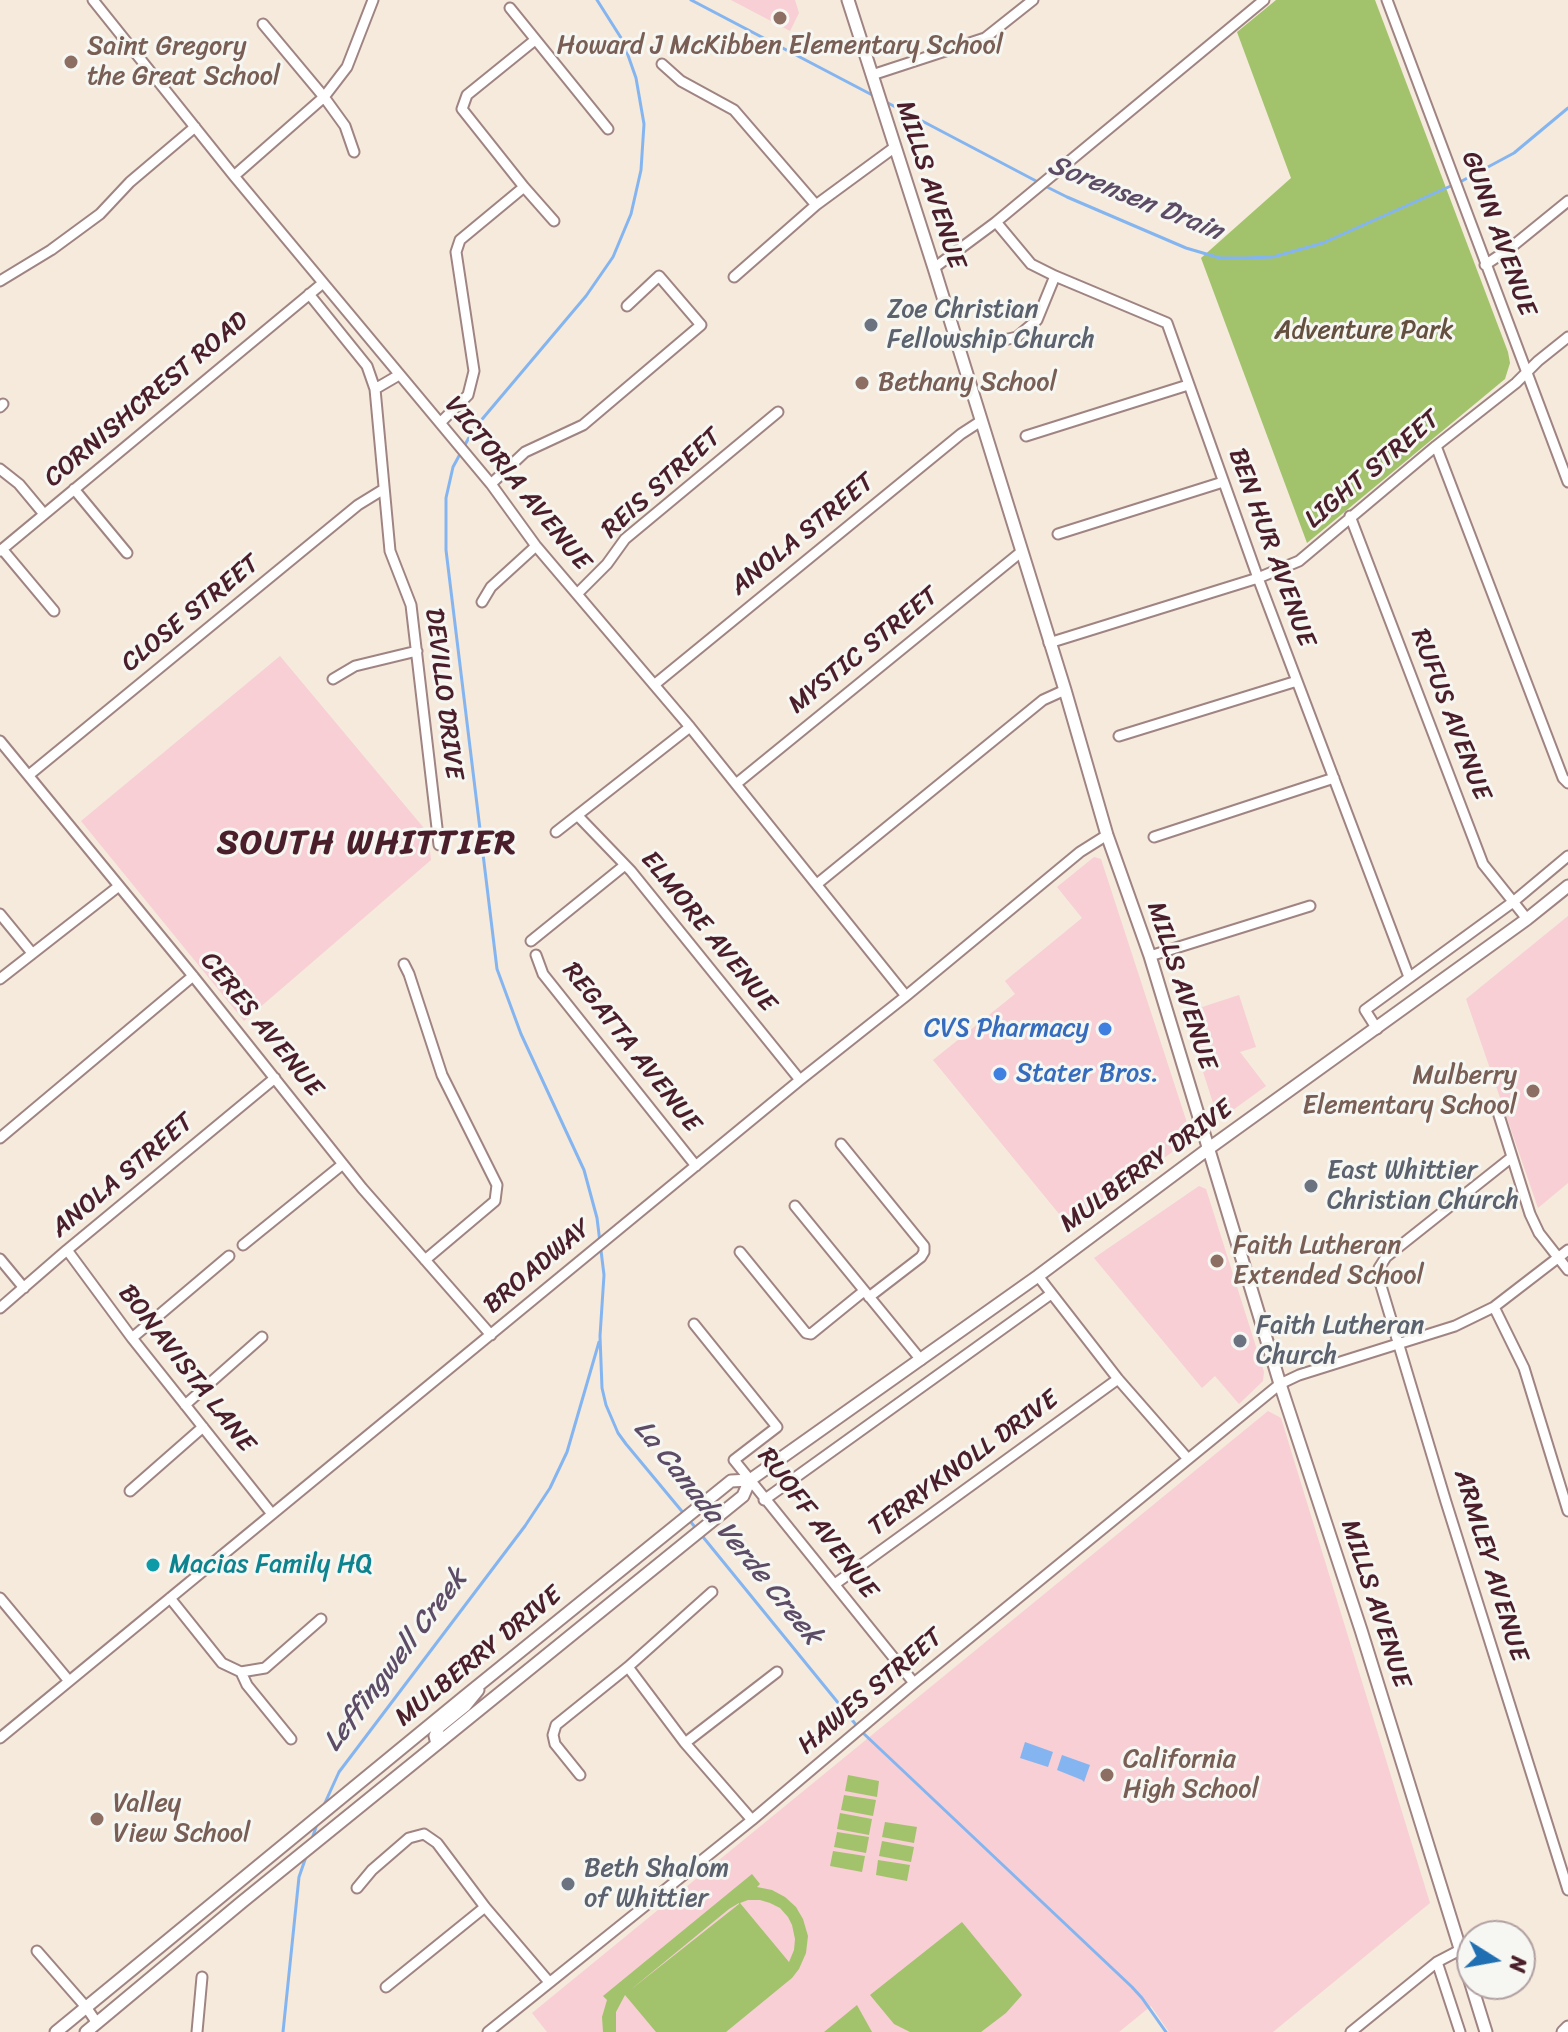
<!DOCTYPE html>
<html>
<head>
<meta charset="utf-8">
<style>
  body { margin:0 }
  #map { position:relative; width:1568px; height:2032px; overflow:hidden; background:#f5eadb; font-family:Sriracha,sans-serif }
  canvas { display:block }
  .north { position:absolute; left:1456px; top:1920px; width:80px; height:80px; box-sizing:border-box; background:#f6f6f2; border:2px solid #b1a0a2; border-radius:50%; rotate:101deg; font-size:22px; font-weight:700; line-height:32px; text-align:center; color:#4a1f2b }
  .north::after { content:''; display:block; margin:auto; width:28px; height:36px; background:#1f6fb2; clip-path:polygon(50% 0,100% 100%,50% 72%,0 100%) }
</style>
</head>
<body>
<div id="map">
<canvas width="1568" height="2032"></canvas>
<div class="north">N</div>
</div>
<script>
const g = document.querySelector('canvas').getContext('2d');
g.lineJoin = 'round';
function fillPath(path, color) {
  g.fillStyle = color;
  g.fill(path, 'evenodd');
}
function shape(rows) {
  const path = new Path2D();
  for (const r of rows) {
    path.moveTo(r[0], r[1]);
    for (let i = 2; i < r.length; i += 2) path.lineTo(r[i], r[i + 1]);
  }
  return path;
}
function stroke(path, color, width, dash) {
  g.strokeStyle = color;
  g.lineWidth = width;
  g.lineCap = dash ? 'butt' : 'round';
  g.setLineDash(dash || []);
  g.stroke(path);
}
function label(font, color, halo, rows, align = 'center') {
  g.font = font + ' Sriracha,sans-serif';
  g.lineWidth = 6;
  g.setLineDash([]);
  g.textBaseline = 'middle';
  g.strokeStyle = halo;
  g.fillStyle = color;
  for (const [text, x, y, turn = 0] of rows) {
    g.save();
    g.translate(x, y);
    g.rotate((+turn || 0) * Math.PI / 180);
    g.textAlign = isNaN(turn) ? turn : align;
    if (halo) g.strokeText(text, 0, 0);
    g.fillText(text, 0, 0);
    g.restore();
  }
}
const built = shape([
  [731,0,795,0,799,13,790,31],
  [280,656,428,833,431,860,244,1021,81,821],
  [1094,857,1101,859,1189,1129,1182,1145,1069,1226,933,1060,1015,994,1005,981,1082,918,1057,887],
  [1568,916,1568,1183,1538,1208,1466,999],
  [1239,995,1256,1047,1240,1052,1266,1086,1226,1115,1216,1112,1184,1013],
  [1199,1186,1206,1189,1264,1372,1263,1381,1239,1404,1215,1376,1202,1388,1094,1258],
  [1268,1411,1281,1418,1430,1903,1273,2032,1169,2032,1151,2006,1119,2032,547,2032,532,2013]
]);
const green = shape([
  [1276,0,1375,0,1508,352,1510,363,1505,379,1307,543,1201,258,1291,178,1237,32],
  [848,1775,879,1781,877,1797,845,1791],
  [844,1795,876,1800,873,1816,841,1810],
  [840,1813,872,1819,869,1835,837,1829],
  [885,1822,917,1827,914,1843,882,1837],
  [837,1832,869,1837,866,1853,834,1847],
  [882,1841,914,1847,911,1862,879,1856],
  [833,1851,865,1856,862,1872,830,1866],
  [878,1860,910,1865,907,1881,876,1875],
  [752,1874,760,1884,757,1887,772,1890,785,1897,796,1907,803,1919,808,1936,806,1953,799,1969,792,1978,726,2032,656,2032,625,1995,616,2012,616,2032,603,2032,602,2017,607,2000,603,1996],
  [748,1900,760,1900,770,1903,780,1908,788,1917,792,1925,795,1939,794,1950,789,1962,740,1903],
  [739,1903,739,1904,629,1991,729,1909],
  [962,1922,1022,1995,1006,2013,981,2032,910,2032,894,2024,870,1995],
  [857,2005,872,2032,824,2032]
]);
const water = shape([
  [1025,1742,1053,1752,1048,1767,1020,1758],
  [1062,1755,1090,1765,1084,1782,1082,1780,1057,1770]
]);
const stream = shape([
  [597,0,623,41,636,78,644,124,641,170,631,214,613,257,586,296,473,430,453,467,446,498,446,550,497,969,521,1034,584,1170,597,1218,604,1275,600,1336,602,1388,606,1405,618,1433,626,1444,685,1515],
  [691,0,876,97],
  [886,102,1038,182],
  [1460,182,1514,153,1568,108],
  [1045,186,1067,197,1186,248,1220,258,1245,258,1273,257,1323,243,1453,185],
  [690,1521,857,1726],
  [862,1732,1132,1987,1142,1998,1166,2032],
  [324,1805,339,1772,525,1526,550,1488,567,1452,599,1342],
  [312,1839,317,1824],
  [283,2032,299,1877,307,1854]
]);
const minor = shape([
  [93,0,234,176,491,484,536,546,690,727,906,996],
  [1387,0,1568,482],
  [510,8,608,129],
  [263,24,324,97,345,126,354,152],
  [535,40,467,95,462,109,524,187,554,221],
  [662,64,681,81,734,110,816,205],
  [872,75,985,38,1033,0],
  [234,176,324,97,347,67,373,0],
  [996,222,1031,264,1055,276,1167,323,1258,578,1409,977],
  [1485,265,1509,249,1568,201],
  [934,268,996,222,1264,0],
  [734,277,816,205,895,147],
  [0,281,51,250,100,214,130,182,195,127],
  [309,294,367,366,375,389],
  [995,342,1017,337,1037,320,1055,276],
  [399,375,375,389,390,551,411,605,439,845],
  [0,407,3,404],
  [440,423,468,395,474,371,456,252,460,240,524,187],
  [1026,436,1188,385],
  [1436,446,1563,778,1568,783],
  [0,469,19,484,44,514],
  [491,484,525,452,583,425,701,325,659,276,627,306],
  [74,489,127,553],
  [1350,516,1483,864,1527,919],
  [1058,534,1223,482],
  [2,549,54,611],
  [0,551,323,283],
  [578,593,607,564,625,539,778,412],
  [482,602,491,587,536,546],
  [1049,643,1258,578,1299,561,1436,446,1516,383,1538,361,1568,337],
  [333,679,355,666,417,651],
  [654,685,961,434,981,421],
  [1119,736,1297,681],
  [0,741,193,976,362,1188,491,1335],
  [29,775,358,505,384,489],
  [736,784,1021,552],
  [578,816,631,871,800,1080],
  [556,832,690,727],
  [1154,837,1334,778],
  [817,884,1043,700,1065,690],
  [0,914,32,953],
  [531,941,625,865],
  [536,955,543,974,696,1166],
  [1150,956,1310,906],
  [404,964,409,974,442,1075,497,1185,495,1201,425,1260],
  [0,979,119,886],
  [1377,1029,1365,1010,1513,902,1568,856],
  [1497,1109,1530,1214,1539,1233,1568,1270],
  [0,1138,193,976],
  [841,1144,924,1246,924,1252,921,1257,869,1297],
  [1512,1157,1386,1257,1379,1268,1379,1279,1446,1502,1568,1890],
  [795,1206,921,1360],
  [243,1245,343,1164],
  [67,1250,132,1338,272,1514],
  [740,1252,806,1333,811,1334,864,1291],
  [0,1259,24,1288],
  [1038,1276,1118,1379,1188,1459],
  [1494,1307,1524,1368,1568,1511],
  [0,1308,67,1250,275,1078],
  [694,1324,777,1427,734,1460,914,1683],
  [132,1338,229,1256],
  [185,1405,262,1337],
  [130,1491,203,1427],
  [764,1500,1051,1294],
  [835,1584,1118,1379],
  [0,1598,69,1681],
  [170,1598,222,1663,241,1672,247,1685,291,1739],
  [628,1667,685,1743,752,1820],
  [241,1672,265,1668,321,1619],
  [0,1738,800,1080,906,996,1080,852,1107,835],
  [685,1743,777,1672],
  [580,1775,555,1744,553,1735,556,1725,628,1667,712,1592],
  [357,1888,372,1870,409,1838,424,1834,437,1843,485,1907,549,1982],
  [37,1951,86,2007,97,2023],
  [1437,1962,1460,2032],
  [386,1987,485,1907],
  [197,2032,202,1977],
  [488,2032,752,1820,914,1683,1280,1384,1299,1375,1455,1326,1494,1307,1568,1250],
  [1351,2032,1437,1962,1460,1950]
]);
const major = shape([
  [848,0,934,268,1065,690,1107,835,1150,956,1280,1384,1361,1630,1486,2032],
  [437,1744,435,1736,439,1727,465,1706,478,1690],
  [56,2032,464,1697,731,1481,750,1480],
  [86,2032,242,1902,743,1496,750,1480,1038,1276,1208,1149,1527,919,1568,886],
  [1563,2032,1568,2027]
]);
const markers = [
  [780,18,8,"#8d6e63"],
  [71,62,8,"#8d6e63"],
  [871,325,8,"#6b7280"],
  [862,383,8,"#8d6e63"],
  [1105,1029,8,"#3f7fe0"],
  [1000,1074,8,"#3f7fe0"],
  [1533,1091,8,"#8d6e63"],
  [1311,1186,8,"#6b7280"],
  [1217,1261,8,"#8d6e63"],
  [1240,1341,8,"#6b7280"],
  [153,1565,8,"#0f9aa8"],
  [1107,1775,8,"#8d6e63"],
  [97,1819,8,"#8d6e63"],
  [568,1884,8,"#6b7280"]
];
const educationNames = [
  ["Howard J McKibben Elementary School",780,46,"center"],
  ["Saint Gregory",87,47],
  ["the Great School",87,77],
  ["Bethany School",878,383],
  ["Mulberry",1517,1076,"right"],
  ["Elementary School",1517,1106,"right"],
  ["Faith Lutheran",1233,1246],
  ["Extended School",1233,1276],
  ["California",1123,1760],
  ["High School",1123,1790],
  ["Valley",113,1804],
  ["View School",113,1834]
];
const streetNames = [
  ["MILLS AVENUE",930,185,72],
  ["GUNN AVENUE",1498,234,70],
  ["CORNISHCREST ROAD",147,400,-40],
  ["LIGHT STREET",1373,470,-40],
  ["VICTORIA AVENUE",517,484,51],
  ["REIS STREET",662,484,-42],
  ["ANOLA STREET",803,535,-39],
  ["BEN HUR AVENUE",1271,548,70],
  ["CLOSE STREET",191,614,-39],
  ["MYSTIC STREET",864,651,-39],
  ["DEVILLO DRIVE",443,694,83],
  ["RUFUS AVENUE",1450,715,69],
  ["ELMORE AVENUE",708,932,51],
  ["MILLS AVENUE",1181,986,72],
  ["CERES AVENUE",261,1025,51],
  ["REGATTA AVENUE",631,1048,52],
  ["MULBERRY DRIVE",1147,1167,-36],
  ["ANOLA STREET",123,1176,-40],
  ["BROADWAY",538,1267,-40],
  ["BONAVISTA LANE",186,1369,52],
  ["TERRYKNOLL DRIVE",964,1464,-36],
  ["RUOFF AVENUE",817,1524,53],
  ["ARMLEY AVENUE",1490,1566,73],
  ["MILLS AVENUE",1375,1604,72],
  ["MULBERRY DRIVE",479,1657,-39],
  ["HAWES STREET",871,1692,-40]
];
const worshipNames = [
  ["Zoe Christian",887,310],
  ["Fellowship Church",887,340],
  ["East Whittier",1327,1171],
  ["Christian Church",1327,1201],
  ["Faith Lutheran",1256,1326],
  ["Church",1256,1356],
  ["Beth Shalom",584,1869],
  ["of Whittier",584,1899]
];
const parkNames = [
  ["Adventure Park",1364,331]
];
const shopNames = [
  ["CVS Pharmacy",1089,1029],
  ["Stater Bros.",1016,1074,"left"]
];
const cultureNames = [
  ["Macias Family HQ",169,1565]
];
const waterNames = [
  ["Sorensen Drain",1135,199,22],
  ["La Canada Verde Creek",727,1533,51],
  ["Leffingwell Creek",396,1661,-53]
];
const districtNames = [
  ["SOUTH WHITTIER",367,844]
];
fillPath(built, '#f7cfd5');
fillPath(green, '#a2c36c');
fillPath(water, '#85b5f0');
stroke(stream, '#85b5f0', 3);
stroke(minor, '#a08483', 13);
stroke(major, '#a08483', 15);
stroke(minor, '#fff', 9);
stroke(major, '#fff', 11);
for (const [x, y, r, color] of markers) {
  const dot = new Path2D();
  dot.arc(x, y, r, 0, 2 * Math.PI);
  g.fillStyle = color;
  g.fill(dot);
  stroke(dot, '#f6f6f2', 3);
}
label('26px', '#785e54', '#f6f6f2', educationNames, 'left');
label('26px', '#4a1f2b', '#f6f6f2', streetNames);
label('26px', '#5b616d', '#f6f6f2', worshipNames, 'left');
label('26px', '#64503e', '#f6f6f2', parkNames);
label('26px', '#366cbe', '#f6f6f2', shopNames, 'right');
label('26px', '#0d838f', '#f6f6f2', cultureNames, 'left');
label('italic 28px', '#5c4c66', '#f6f6f2', waterNames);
g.letterSpacing = '2px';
label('bold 34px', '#4a1f2b', '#f6f6f2', districtNames);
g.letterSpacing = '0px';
</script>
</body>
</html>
